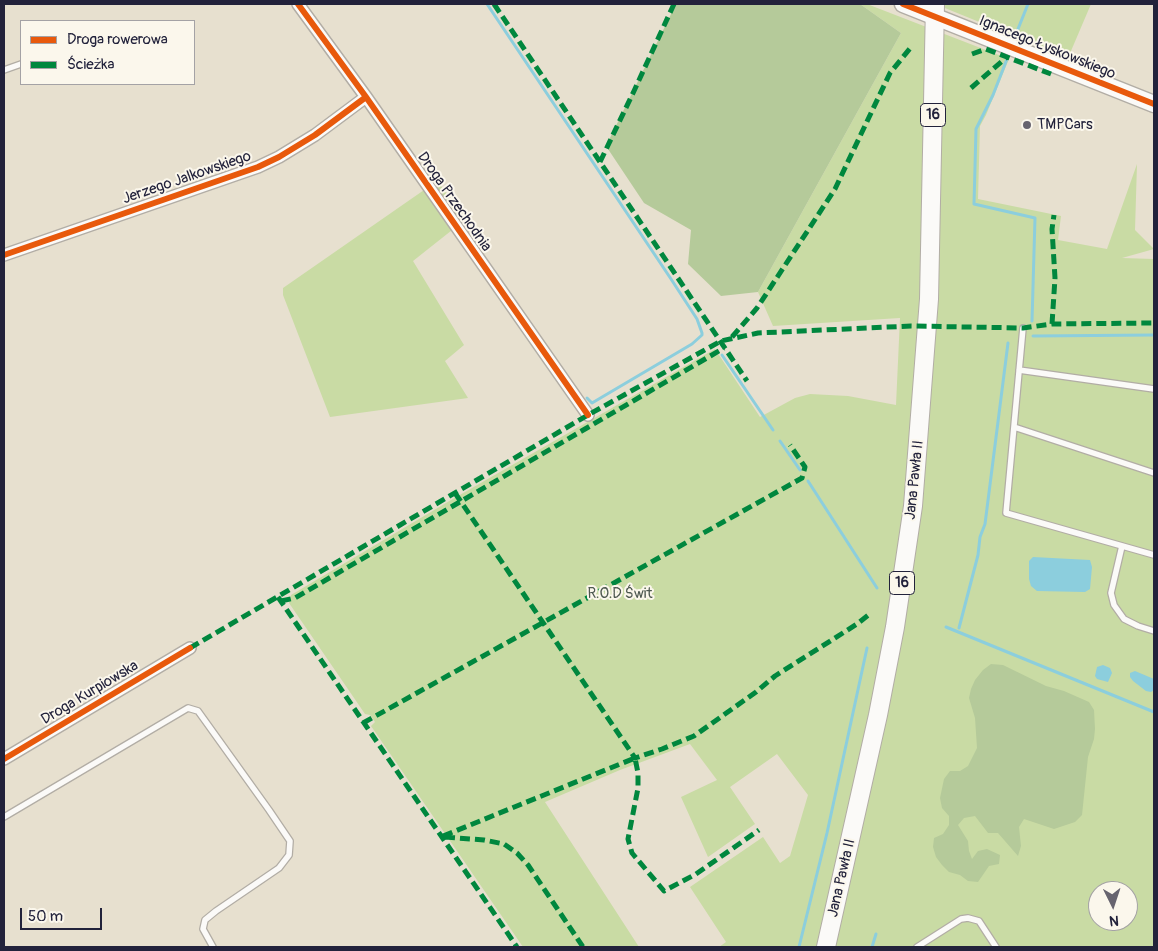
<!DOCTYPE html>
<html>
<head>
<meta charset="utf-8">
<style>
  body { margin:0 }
  #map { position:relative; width:1158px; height:951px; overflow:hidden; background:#e7e0cf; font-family:Pangolin,sans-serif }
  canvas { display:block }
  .frame { position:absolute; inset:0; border:5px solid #22223b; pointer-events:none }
  .legend { position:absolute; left:20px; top:20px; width:175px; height:65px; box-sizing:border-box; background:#fbf7ec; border:1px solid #a4a2a5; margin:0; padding:6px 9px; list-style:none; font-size:15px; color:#22223b }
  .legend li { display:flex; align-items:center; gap:10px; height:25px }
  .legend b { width:25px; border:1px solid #a4a2a5 }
  .north { position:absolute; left:1088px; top:881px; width:50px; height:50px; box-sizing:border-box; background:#fbf7ec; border:1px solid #a4a2a5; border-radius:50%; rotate:176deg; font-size:14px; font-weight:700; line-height:20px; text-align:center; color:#22223b }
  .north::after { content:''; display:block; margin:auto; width:18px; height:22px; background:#67646f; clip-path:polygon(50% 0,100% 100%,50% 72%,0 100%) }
  .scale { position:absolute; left:20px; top:908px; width:82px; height:22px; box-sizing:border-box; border:2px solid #22223b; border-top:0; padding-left:6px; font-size:15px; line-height:18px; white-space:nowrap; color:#22223b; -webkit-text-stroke:4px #fbf7ec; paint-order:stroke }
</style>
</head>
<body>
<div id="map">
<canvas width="1158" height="951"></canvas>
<div class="frame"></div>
<ul class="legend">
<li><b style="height:6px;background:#e8590c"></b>Droga rowerowa</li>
<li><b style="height:6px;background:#00873e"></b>Ścieżka</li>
</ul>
<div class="north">N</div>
<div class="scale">50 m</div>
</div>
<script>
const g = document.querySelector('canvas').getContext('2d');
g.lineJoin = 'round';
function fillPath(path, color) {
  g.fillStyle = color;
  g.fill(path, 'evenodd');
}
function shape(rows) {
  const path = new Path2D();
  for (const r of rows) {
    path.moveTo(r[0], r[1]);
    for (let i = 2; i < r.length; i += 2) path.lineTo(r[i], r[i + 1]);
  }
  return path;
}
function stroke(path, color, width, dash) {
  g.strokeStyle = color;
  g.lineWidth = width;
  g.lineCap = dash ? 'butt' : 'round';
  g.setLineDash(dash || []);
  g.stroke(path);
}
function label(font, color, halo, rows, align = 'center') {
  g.font = font + ' Pangolin,sans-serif';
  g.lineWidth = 4;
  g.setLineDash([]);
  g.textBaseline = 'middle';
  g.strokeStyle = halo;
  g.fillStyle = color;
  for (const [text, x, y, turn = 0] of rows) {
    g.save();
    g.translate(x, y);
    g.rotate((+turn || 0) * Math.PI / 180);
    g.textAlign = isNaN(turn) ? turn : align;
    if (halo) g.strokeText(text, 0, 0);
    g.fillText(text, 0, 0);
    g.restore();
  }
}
const green = shape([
  [860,4,867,4,1009,59,986,115,980,126,978,199,1061,216,1058,240,1107,249,1137,164,1135,230,1154,249,1122,258,1154,259,1154,947,719,947,726,942,690,887,763,837,780,863,790,856,808,795,777,754,730,787,755,824,708,857,681,797,717,780,690,744,620,770,545,802,639,947,523,947,371,726,375,722,370,715,365,714,289,603,291,595,451,500,715,349,760,417,795,398,810,394,848,396,896,405,900,318,773,326,758,292,901,33],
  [1098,891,1128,891,1128,921,1098,921],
  [935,4,1091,4,1068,58],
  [437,181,466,219,413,261,464,345,445,361,468,398,330,417,283,295,283,288]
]);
const forest = shape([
  [676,4,860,4,901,33,758,292,721,296,688,264,691,230,644,203,606,146],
  [991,664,1003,665,1046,686,1064,691,1089,702,1094,710,1095,729,1094,739,1088,757,1082,815,1075,822,1054,829,1024,819,1019,827,1021,846,1018,856,998,833,988,833,975,816,964,818,958,825,968,841,969,851,972,859,978,851,987,849,1000,855,999,864,989,866,978,882,968,881,960,875,949,872,942,865,936,857,933,847,934,838,943,834,949,825,949,816,942,808,940,798,944,779,950,771,960,771,968,766,977,748,975,718,969,698,971,689,975,680,983,670]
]);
const water = shape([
  [1033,557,1090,560,1092,567,1090,589,1085,592,1037,591,1031,586,1029,579,1029,561],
  [1103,665,1110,668,1112,673,1108,682,1097,679,1095,676,1097,667],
  [1135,671,1154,679,1154,690,1151,692,1146,691,1133,681,1130,677,1130,673]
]);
const stream = shape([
  [487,4,671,279,697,319,702,333,702,335,692,344,592,403,587,398],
  [1016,34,1028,4],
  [1007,59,993,95,976,129,974,204,1035,218,1032,321],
  [1033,336,1154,335],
  [722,355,773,430],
  [780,441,800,470],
  [808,481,877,588],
  [946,627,1154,712],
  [959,628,978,555,980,537,985,524,1008,343],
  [799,947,827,833,867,648],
  [872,947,876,934]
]);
const lane = shape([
  [4,70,21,64],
  [1023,328,1006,513,1154,555],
  [1019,370,1154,389],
  [1014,427,1154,473],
  [1122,546,1111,593,1114,605,1124,619,1138,626,1154,631],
  [4,817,188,708,198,711,269,810,290,841,289,855,279,868,216,911,205,920,203,929,213,947],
  [917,947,961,919,968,918,979,921,996,947]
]);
const street = shape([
  [298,4,366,97,588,415],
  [4,255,258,167,279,157,315,135,366,97],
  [4,759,190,648]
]);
const secondary = shape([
  [903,4,1154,104]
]);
const primary = shape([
  [826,947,878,715,895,627,913,506,929,299,935,4]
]);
const quiet = shape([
  [494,4,747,381],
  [972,54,986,49,1051,74],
  [971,88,1007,57],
  [600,162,634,91,674,4],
  [1052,324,1055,278,1052,229,1054,215],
  [732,337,757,308,835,189,890,73,912,46],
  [455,493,635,758,662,749,694,736,756,692,775,676,857,624,871,613],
  [278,597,517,947],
  [281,601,295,598,724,348],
  [190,648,588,415,721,341,758,333,911,326,1023,328,1052,324,1154,323],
  [363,723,802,478,805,467,790,445],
  [443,836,635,758,638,773,638,788,628,839,632,853,664,891,696,874,759,830],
  [445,837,484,840,504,844,517,853,528,865,583,947]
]);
const cycleway = shape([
  [298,4,366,97,588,415],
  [903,4,1154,104],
  [4,255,258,167,279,157,315,135,366,97],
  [4,759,190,648]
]);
const markers = [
  [1027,125,5,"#67646f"]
];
const shields = [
  [933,115,25],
  [902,583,25]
];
const shieldNames = [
  ["16",933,115],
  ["16",902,583]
];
const streetNames = [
  ["Ignacego Łyskowskiego",1047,48,22],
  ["Jerzego Jalkowskiego",187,178,-19],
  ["Droga Przechodnia",454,202,55],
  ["Jana Pawła II",915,480,-84],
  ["Droga Kurpiowska",90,693,-31],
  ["Jana Pawła II",842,878,-77]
];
const poiNames = [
  ["TMPCars",1037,125]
];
const parkNames = [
  ["R.O.D Świt",620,594]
];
fillPath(green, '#c9dba4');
fillPath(forest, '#b5ca9a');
fillPath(water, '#8ccedd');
stroke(stream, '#8ccedd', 3);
stroke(lane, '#b2ada5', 8);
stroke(street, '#b2ada5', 14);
stroke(secondary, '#b2ada5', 19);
stroke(primary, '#b2ada5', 20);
stroke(lane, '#fbfaf8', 5.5);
stroke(street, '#fbfaf8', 11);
stroke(secondary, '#fbfaf8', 16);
stroke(primary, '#fbfaf8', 18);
stroke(quiet, '#00873e', 5, [10, 5]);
stroke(cycleway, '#e8590c', 6);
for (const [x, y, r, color] of markers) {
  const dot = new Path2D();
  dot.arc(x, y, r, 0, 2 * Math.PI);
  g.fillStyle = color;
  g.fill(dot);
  stroke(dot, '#fbf7ec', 2);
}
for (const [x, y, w] of shields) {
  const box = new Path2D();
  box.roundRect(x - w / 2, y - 11.5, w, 23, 4);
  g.fillStyle = '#fbf7ec';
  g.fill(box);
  stroke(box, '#22223b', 1);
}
label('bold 14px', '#22223b', null, shieldNames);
label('15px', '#22223b', '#fbf7ec', streetNames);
label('15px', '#22223b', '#fbf7ec', poiNames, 'left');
label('15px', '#4d5850', '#fbf7ec', parkNames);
</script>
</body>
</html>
